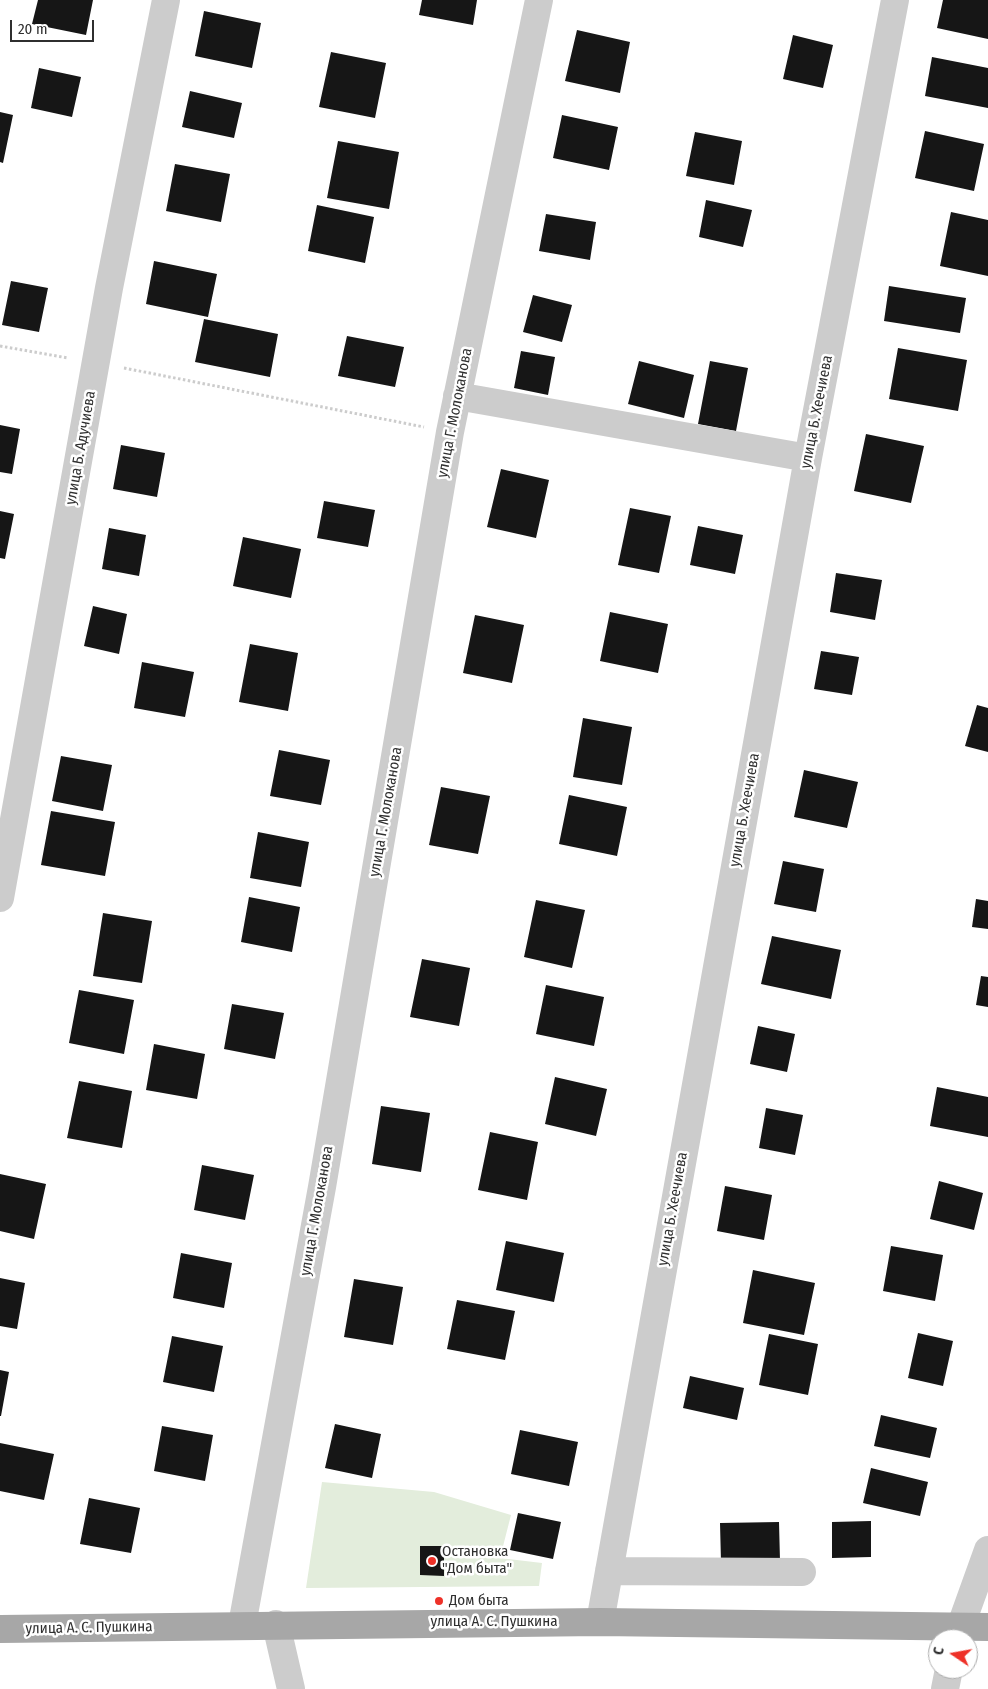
<!DOCTYPE html>
<html>
<head>
<meta charset="utf-8">
<style>
  body { margin:0 }
  #map { position:relative; width:988px; height:1689px; overflow:hidden; background:#fff; font-family:"Fira Sans Condensed",sans-serif }
  canvas { display:block }
  .north { position:absolute; left:928px; top:1629px; width:50px; height:50px; box-sizing:border-box; background:#fff; border:1px solid #acacac; border-radius:50%; rotate:282deg; font-size:14px; font-weight:700; line-height:20px; text-align:center; color:#2f2f2f }
  .north::after { content:''; display:block; margin:auto; width:18px; height:22px; background:#ee3128; clip-path:polygon(50% 0,100% 100%,50% 72%,0 100%) }
  .scale { position:absolute; left:10px; top:20px; width:84px; height:22px; box-sizing:border-box; border:2px solid #2f2f2f; border-top:0; padding-left:6px; font-size:15px; line-height:18px; white-space:nowrap; color:#2f2f2f; -webkit-text-stroke:4px #fff; paint-order:stroke }
</style>
</head>
<body>
<div id="map">
<canvas width="988" height="1689"></canvas>
<div class="north">С</div>
<div class="scale">20 m</div>
</div>
<script>
const g = document.querySelector('canvas').getContext('2d');
g.lineJoin = 'round';
function fillPath(path, color) {
  g.fillStyle = color;
  g.fill(path, 'evenodd');
}
function shape(rows) {
  const path = new Path2D();
  for (const r of rows) {
    path.moveTo(r[0], r[1]);
    for (let i = 2; i < r.length; i += 2) path.lineTo(r[i], r[i + 1]);
  }
  return path;
}
function stroke(path, color, width, dash) {
  g.strokeStyle = color;
  g.lineWidth = width;
  g.lineCap = dash ? 'butt' : 'round';
  g.setLineDash(dash || []);
  g.stroke(path);
}
function label(font, color, halo, rows, align = 'center') {
  g.font = font + ' "Fira Sans Condensed",sans-serif';
  g.lineWidth = 5;
  g.setLineDash([]);
  g.textBaseline = 'middle';
  g.strokeStyle = halo;
  g.fillStyle = color;
  for (const [text, x, y, turn = 0] of rows) {
    g.save();
    g.translate(x, y);
    g.rotate((+turn || 0) * Math.PI / 180);
    g.textAlign = isNaN(turn) ? turn : align;
    if (halo) g.strokeText(text, 0, 0);
    g.fillText(text, 0, 0);
    g.restore();
  }
}
const green = shape([
  [322,1482,434,1492,511,1515,500,1558,542,1563,539,1586,306,1588]
]);
const building = shape([
  [38,0,93,0,86,35,32,24],
  [422,0,477,0,473,25,419,15],
  [943,0,988,0,988,39,937,28],
  [204,11,261,23,252,68,195,56],
  [577,30,630,42,620,93,565,81],
  [793,35,833,45,823,88,783,79],
  [331,52,386,63,375,118,319,107],
  [932,57,988,68,988,108,925,96],
  [39,68,81,77,72,117,31,108],
  [190,91,242,103,234,138,182,127],
  [0,112,13,115,3,163,0,162],
  [562,115,618,127,609,170,553,158],
  [925,131,984,144,974,191,915,178],
  [695,132,742,141,734,185,686,176],
  [338,141,399,152,389,209,327,198],
  [175,164,230,174,221,222,166,211],
  [706,200,752,210,743,247,699,237],
  [317,205,374,217,365,263,308,251],
  [951,212,988,220,988,276,940,266],
  [546,214,596,222,590,260,539,251],
  [154,261,217,274,208,317,146,304],
  [11,281,48,288,39,332,2,325],
  [889,286,966,298,960,333,884,321],
  [533,295,572,305,562,342,523,332],
  [204,319,278,334,270,377,195,362],
  [347,336,404,347,395,387,338,376],
  [898,348,967,360,958,411,889,399],
  [521,351,555,357,548,395,514,388],
  [639,361,694,375,684,418,628,404],
  [710,361,748,368,736,431,698,424],
  [0,425,20,429,12,474,0,472],
  [866,434,924,446,911,503,854,491],
  [121,445,165,453,157,497,113,489],
  [501,469,549,480,536,538,487,527],
  [324,501,375,510,368,547,317,538],
  [630,508,671,516,659,573,618,565],
  [0,511,14,514,5,559,0,558],
  [698,526,743,535,735,574,690,565],
  [109,528,146,535,139,576,102,569],
  [243,537,301,549,291,598,233,586],
  [836,573,882,580,875,620,830,612],
  [93,606,127,614,119,654,84,646],
  [610,612,668,624,658,673,600,661],
  [475,615,524,625,512,683,463,673],
  [250,644,298,653,288,711,239,702],
  [821,651,859,657,852,695,814,689],
  [142,662,194,672,185,717,134,708],
  [977,705,988,708,988,752,965,746],
  [583,718,632,727,622,785,573,777],
  [279,750,330,760,321,805,270,796],
  [61,756,112,765,103,811,52,801],
  [804,770,858,782,847,828,794,817],
  [441,787,490,796,478,854,429,845],
  [569,795,627,807,617,856,559,844],
  [51,811,115,822,105,876,41,865],
  [258,832,309,842,301,887,250,878],
  [783,861,824,869,816,912,774,904],
  [249,897,300,907,292,952,241,942],
  [976,899,988,901,988,929,972,927],
  [536,900,585,910,572,968,524,957],
  [103,913,152,921,142,983,93,976],
  [772,936,841,950,831,999,761,984],
  [422,959,470,968,459,1026,410,1017],
  [981,976,988,977,988,1007,976,1005],
  [546,985,604,997,594,1046,536,1034],
  [79,990,134,1000,124,1054,69,1043],
  [232,1004,284,1013,275,1059,224,1049],
  [758,1026,795,1034,787,1072,750,1064],
  [154,1044,205,1054,197,1099,146,1090],
  [555,1077,607,1089,596,1136,545,1124],
  [79,1081,132,1091,122,1148,67,1138],
  [937,1087,988,1097,988,1137,930,1126],
  [381,1106,430,1113,421,1172,372,1164],
  [766,1108,803,1115,795,1155,759,1148],
  [490,1132,538,1142,527,1200,478,1190],
  [202,1165,254,1175,245,1220,194,1210],
  [0,1174,46,1184,34,1239,0,1231],
  [939,1181,983,1193,974,1230,930,1219],
  [725,1186,772,1195,764,1240,717,1231],
  [506,1241,564,1253,554,1302,496,1290],
  [891,1246,943,1255,935,1301,883,1291],
  [181,1253,232,1263,224,1308,173,1298],
  [753,1270,815,1283,804,1335,743,1323],
  [0,1278,25,1283,17,1329,0,1326],
  [354,1279,403,1287,393,1345,344,1337],
  [457,1300,515,1311,505,1360,447,1349],
  [918,1333,953,1341,943,1386,908,1378],
  [769,1334,818,1344,808,1395,759,1385],
  [172,1336,223,1346,214,1392,163,1382],
  [0,1370,9,1372,1,1416,0,1416],
  [690,1376,744,1388,737,1420,683,1408],
  [881,1415,937,1428,930,1458,874,1446],
  [335,1424,381,1434,372,1478,325,1468],
  [162,1426,213,1435,205,1481,154,1471],
  [520,1430,578,1442,569,1486,511,1474],
  [0,1443,54,1454,44,1500,0,1491],
  [871,1468,928,1482,920,1516,863,1503],
  [89,1498,140,1508,131,1553,80,1544],
  [518,1513,561,1522,553,1559,510,1550],
  [871,1521,871,1557,832,1558,832,1522],
  [779,1522,780,1561,721,1562,720,1523],
  [420,1546,444,1546,444,1576,420,1575]
]);
const path = shape([
  [0,346,68,358],
  [124,368,424,427]
]);
const minor = shape([
  [457,396,808,458],
  [0,898,109,288,166,0],
  [609,1571,802,1572],
  [600,1622,808,458,895,0],
  [276,1624,291,1689],
  [242,1625,322,1187,450,432,539,0],
  [956,1639,988,1550],
  [945,1689,949,1669]
]);
const major = shape([
  [0,1629,600,1622,988,1627]
]);
const markers = [
  [432,1561,5,"#ee3128"],
  [439,1601,5,"#ee3128"]
];
const streetNames = [
  ["улица Б. Хеечиева",817,412,-79],
  ["улица Г. Молоканова",455,413,-79],
  ["улица Б. Адучиева",81,448,-80],
  ["улица Б. Хеечиева",745,810,-80],
  ["улица Г. Молоканова",386,812,-80],
  ["улица Б. Хеечиева",673,1209,-80],
  ["улица Г. Молоканова",317,1211,-80],
  ["улица А. С. Пушкина",494,1622],
  ["улица А. С. Пушкина",89,1628,-1]
];
const poiNames = [
  ["Остановка",442,1552],
  ["\"Дом быта\"",442,1569],
  ["Дом быта",449,1601]
];
fillPath(green, '#e3eddc');
fillPath(building, '#161616');
stroke(path, '#ccc', 3, [2.5, 2.5]);
stroke(minor, '#ccc', 28);
stroke(major, '#a7a7a7', 28);
for (const [x, y, r, color] of markers) {
  const dot = new Path2D();
  dot.arc(x, y, r, 0, 2 * Math.PI);
  g.fillStyle = color;
  g.fill(dot);
  stroke(dot, '#fff', 2);
}
label('15px', '#2f2f2f', '#fff', streetNames);
label('15px', '#2f2f2f', '#fff', poiNames, 'left');
</script>
</body>
</html>
